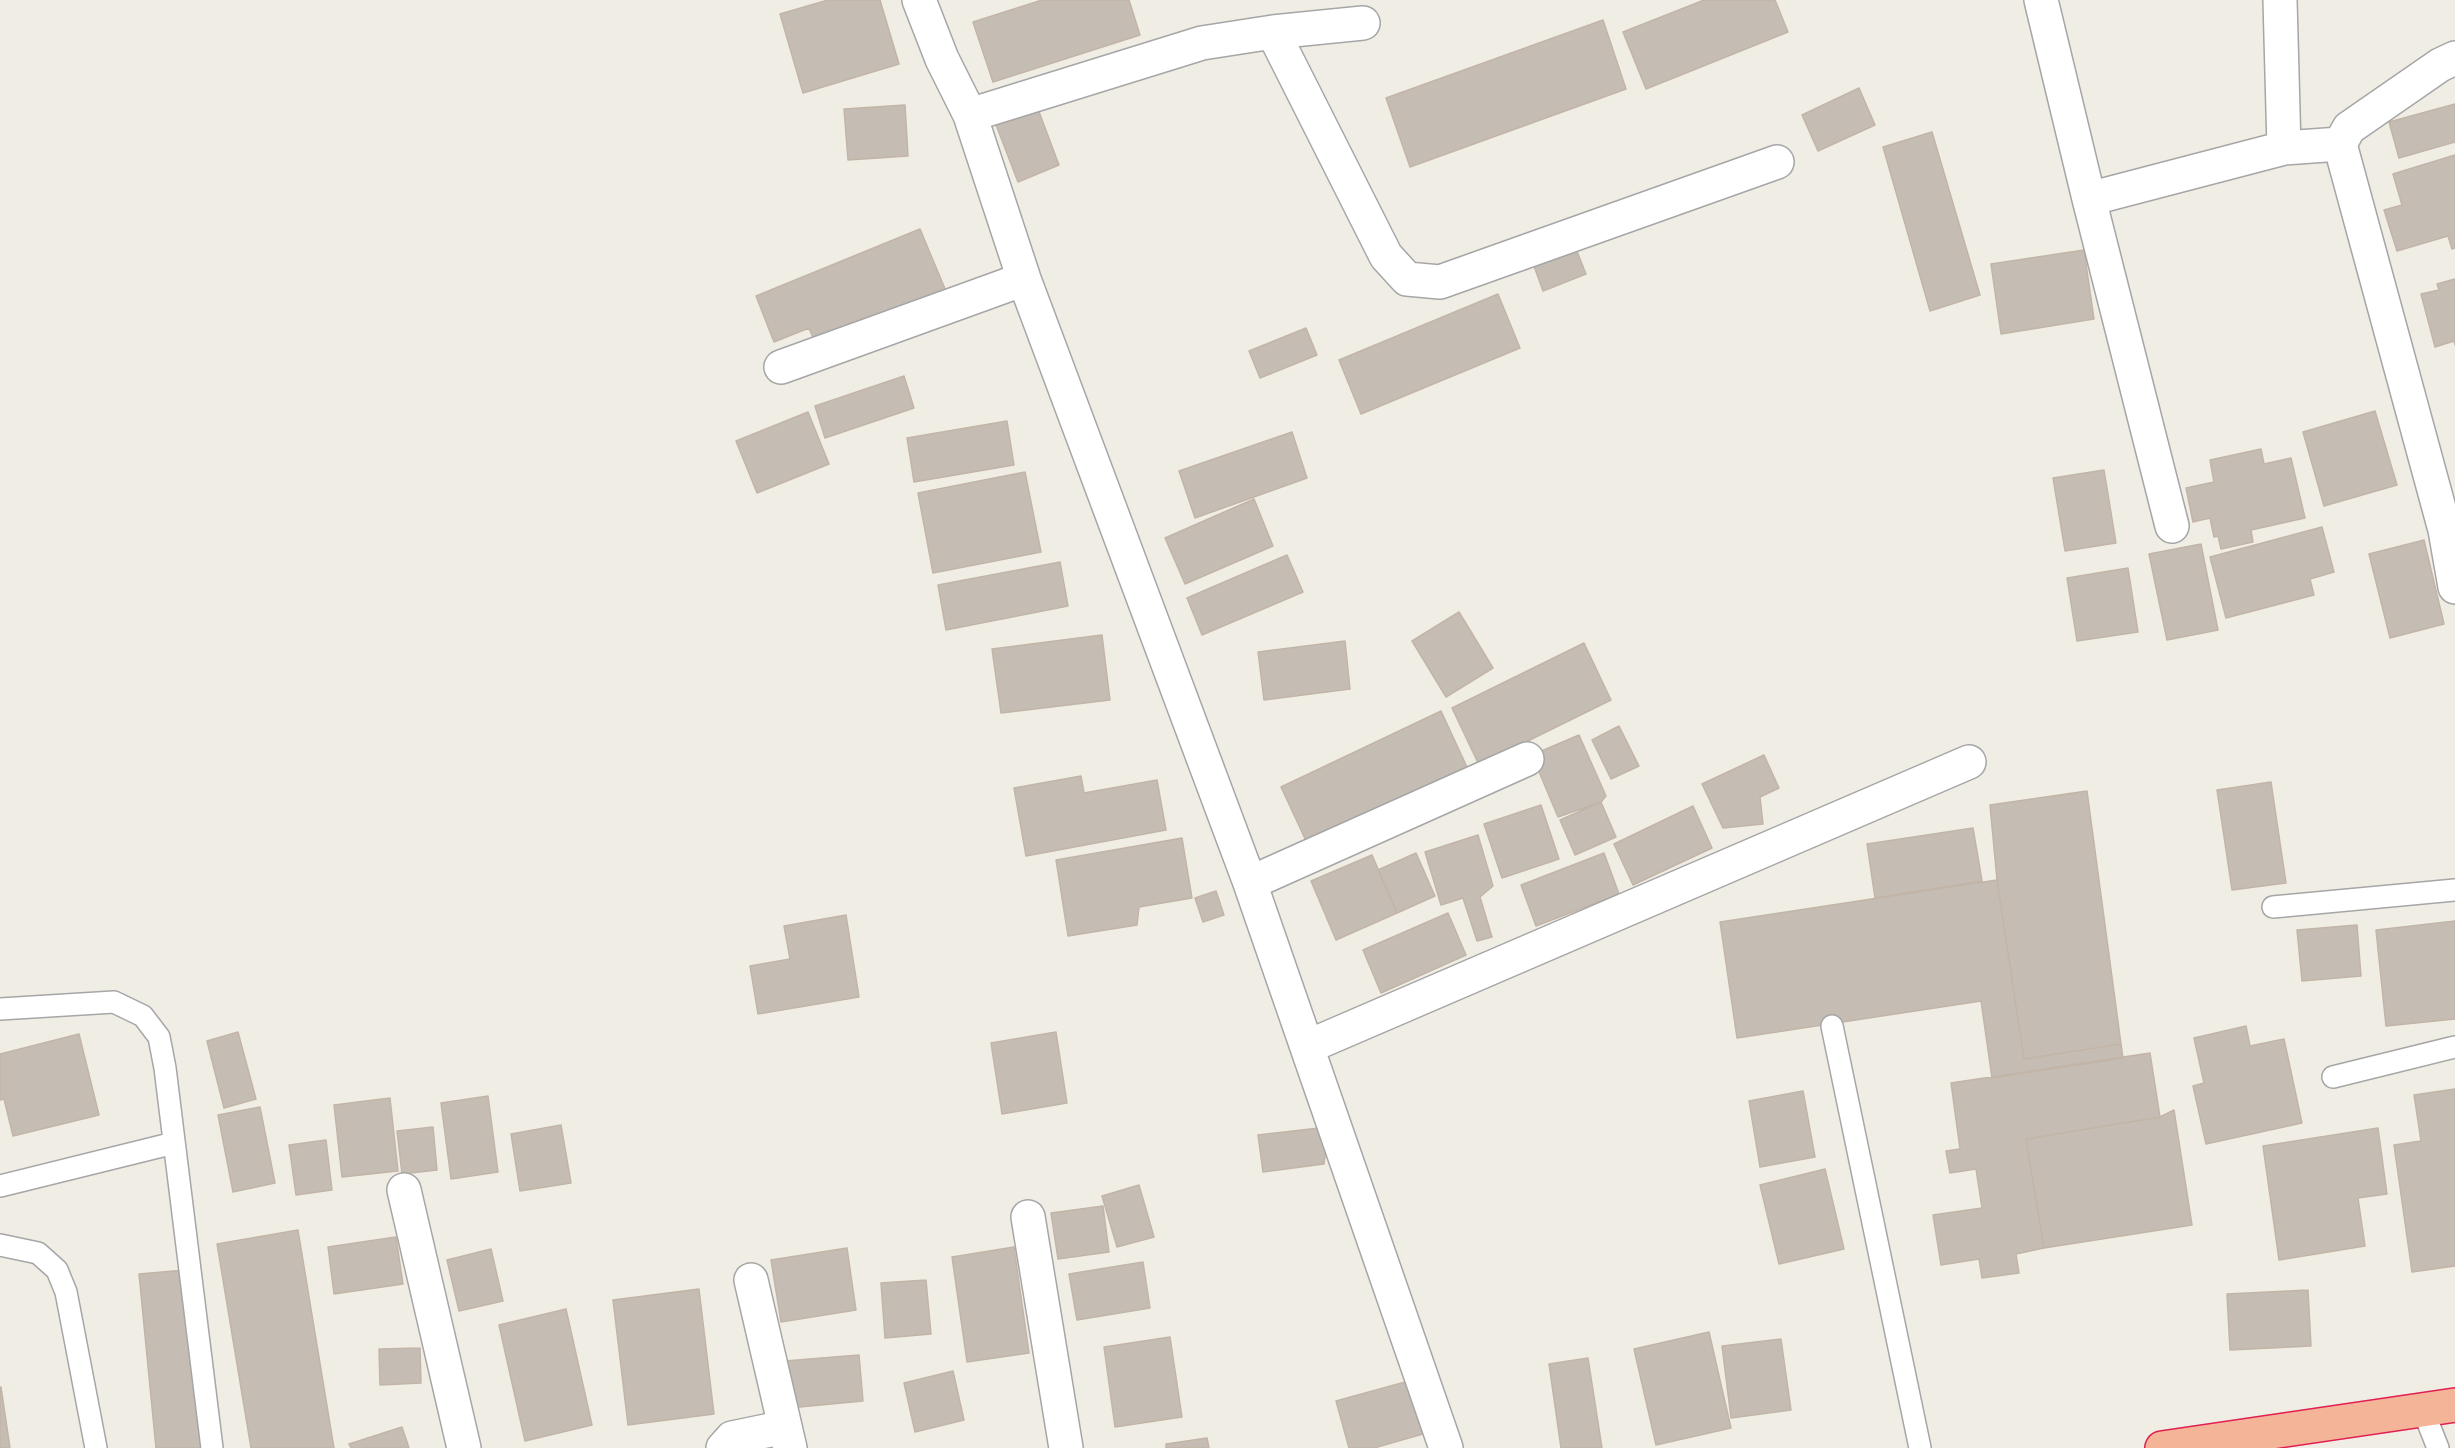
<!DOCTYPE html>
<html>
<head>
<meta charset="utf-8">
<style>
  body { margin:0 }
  canvas { display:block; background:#f0ede5 }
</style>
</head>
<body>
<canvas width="2455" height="1448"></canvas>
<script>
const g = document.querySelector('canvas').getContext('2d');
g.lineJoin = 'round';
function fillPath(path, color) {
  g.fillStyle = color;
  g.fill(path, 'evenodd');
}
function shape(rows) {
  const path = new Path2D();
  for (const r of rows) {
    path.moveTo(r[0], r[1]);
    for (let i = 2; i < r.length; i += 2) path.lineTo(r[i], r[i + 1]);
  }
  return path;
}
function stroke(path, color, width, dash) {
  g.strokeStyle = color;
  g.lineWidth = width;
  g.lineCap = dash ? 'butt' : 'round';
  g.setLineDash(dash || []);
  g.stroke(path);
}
const building = shape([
  [828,0,880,0,899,64,803,93,780,14,828,0],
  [1042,0,1129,0,1140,35,993,82,973,22,1042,0],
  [1704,0,1775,0,1788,32,1646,89,1623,32,1704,0],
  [1603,20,1626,89,1410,167,1386,98,1603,20],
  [1859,88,1875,125,1818,151,1802,115,1859,88],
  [1035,101,1059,165,1018,182,993,117,1035,101],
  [2455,104,2455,142,2399,158,2389,122,2455,104],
  [905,105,908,156,848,160,844,109,905,105],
  [1932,132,1980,295,1930,311,1883,147,1932,132],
  [2455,155,2455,248,2452,249,2448,236,2397,251,2384,210,2402,205,2393,174,2455,155],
  [920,229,948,296,818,350,809,328,774,342,756,296,920,229],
  [1576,249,1586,274,1543,291,1534,266,1576,249],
  [2084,250,2094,319,2001,334,1991,264,2084,250],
  [2455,279,2455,345,2454,341,2435,347,2421,294,2439,290,2437,284,2455,279],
  [1498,294,1520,348,1361,414,1339,360,1498,294],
  [1306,328,1317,355,1260,378,1249,351,1306,328],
  [904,376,914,408,825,438,815,406,904,376],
  [2375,411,2397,485,2324,506,2303,432,2375,411],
  [808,412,829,464,757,493,736,441,808,412],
  [1007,421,1014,465,914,482,907,438,1007,421],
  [1292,432,1307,478,1195,518,1179,471,1292,432],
  [2261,449,2264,464,2291,458,2305,518,2251,530,2253,542,2221,549,2218,536,2214,537,2210,518,2193,522,2186,488,2214,482,2210,460,2261,449],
  [2104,470,2116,543,2065,551,2053,478,2104,470],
  [1025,472,1041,552,933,573,918,493,1025,472],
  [1254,499,1273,546,1185,584,1165,538,1254,499],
  [2322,527,2334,572,2310,579,2314,595,2226,618,2210,557,2322,527],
  [2424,540,2444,624,2390,638,2369,554,2424,540],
  [2201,544,2218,630,2167,640,2149,554,2201,544],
  [1287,555,1303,592,1202,635,1187,598,1287,555],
  [1060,562,1068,606,946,630,938,585,1060,562],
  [2128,568,2138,632,2077,641,2067,578,2128,568],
  [1459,612,1493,668,1446,697,1412,641,1459,612],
  [1102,635,1110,700,1001,713,992,649,1102,635],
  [1345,641,1350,689,1264,700,1258,652,1345,641],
  [1584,643,1611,700,1479,765,1452,708,1584,643],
  [1441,711,1467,767,1307,843,1281,787,1441,711],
  [1619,726,1639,766,1611,779,1592,740,1619,726],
  [1579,735,1606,796,1601,802,1558,817,1532,755,1579,735],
  [1764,755,1779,788,1760,797,1763,824,1723,828,1702,784,1764,755],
  [1081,776,1084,793,1157,780,1166,830,1026,856,1014,788,1081,776],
  [2271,782,2286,883,2232,890,2217,790,2271,782],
  [2087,791,2121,1044,2024,1059,1997,880,1990,805,2087,791],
  [1601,802,1616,837,1575,855,1560,820,1601,802],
  [1541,805,1559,859,1502,878,1484,824,1541,805],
  [1693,806,1712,848,1633,885,1614,844,1693,806],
  [1973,828,1982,881,1875,898,1867,844,1973,828],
  [1478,835,1493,886,1480,897,1492,937,1477,941,1463,898,1441,905,1425,852,1478,835],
  [1182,838,1192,898,1139,907,1137,925,1068,936,1056,860,1182,838],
  [1416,853,1435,896,1397,913,1378,870,1416,853],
  [1604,853,1619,894,1536,926,1521,885,1604,853],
  [1372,855,1397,913,1336,940,1311,881,1372,855],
  [1997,880,2024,1059,2121,1044,2123,1058,1992,1078,1981,1001,1737,1038,1720,922,1997,880],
  [1216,891,1224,915,1203,922,1195,898,1216,891],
  [1448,913,1466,955,1381,993,1363,950,1448,913],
  [846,915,859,997,758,1014,750,966,790,959,784,926,846,915],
  [2455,921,2455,1019,2386,1026,2376,930,2455,921],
  [2357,925,2361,976,2302,981,2297,930,2357,925],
  [2246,1026,2250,1046,2284,1039,2302,1123,2206,1144,2193,1086,2204,1083,2194,1038,2246,1026],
  [238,1032,256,1099,224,1108,207,1041,238,1032],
  [1056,1032,1067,1103,1002,1114,991,1043,1056,1032],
  [79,1034,99,1115,13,1136,4,1099,0,1100,0,1054,79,1034],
  [2150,1053,2160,1117,2026,1139,2044,1248,2016,1254,2019,1273,1982,1278,1979,1259,1941,1265,1933,1215,1982,1208,1976,1169,1950,1173,1946,1151,1960,1149,1951,1083,2150,1053],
  [2455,1089,2455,1266,2412,1272,2394,1145,2421,1141,2414,1095,2455,1089],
  [1803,1091,1815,1157,1760,1167,1749,1101,1803,1091],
  [488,1096,498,1172,451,1179,441,1103,488,1096],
  [390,1098,398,1171,342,1177,334,1105,390,1098],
  [260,1107,275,1183,233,1192,218,1115,260,1107],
  [2174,1110,2192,1225,2044,1248,2026,1139,2160,1117,2174,1110],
  [561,1125,571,1183,520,1191,511,1134,561,1125],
  [433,1127,437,1170,402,1174,397,1131,433,1127],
  [1319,1128,1327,1140,1324,1164,1263,1172,1258,1135,1319,1128],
  [2378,1128,2387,1194,2358,1198,2365,1246,2279,1260,2263,1146,2378,1128],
  [326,1140,332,1190,296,1195,289,1145,326,1140],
  [1825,1169,1844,1249,1779,1264,1760,1185,1825,1169],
  [1139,1185,1154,1237,1117,1247,1102,1196,1139,1185],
  [1103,1206,1109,1252,1058,1259,1051,1213,1103,1206],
  [298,1230,334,1448,251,1448,217,1244,298,1230],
  [396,1237,403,1284,334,1294,328,1247,396,1237],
  [1014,1247,1029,1353,967,1362,952,1257,1014,1247],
  [847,1248,856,1310,781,1322,771,1260,847,1248],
  [491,1249,503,1301,459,1311,447,1260,491,1249],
  [1143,1262,1150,1308,1077,1320,1069,1274,1143,1262],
  [185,1270,202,1448,156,1448,139,1274,185,1270],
  [926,1280,931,1334,885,1338,881,1283,926,1280],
  [699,1289,714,1414,628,1425,613,1300,699,1289],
  [2308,1290,2311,1346,2230,1350,2227,1294,2308,1290],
  [566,1309,592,1425,525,1441,499,1325,566,1309],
  [1709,1332,1731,1428,1656,1445,1634,1349,1709,1332],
  [1170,1337,1182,1417,1115,1427,1104,1347,1170,1337],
  [1781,1339,1791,1410,1731,1418,1722,1346,1781,1339],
  [420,1348,421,1383,380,1385,379,1349,420,1348],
  [859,1355,863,1401,789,1408,785,1361,859,1355],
  [1588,1358,1602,1448,1561,1448,1549,1364,1588,1358],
  [953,1371,964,1420,915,1432,904,1383,953,1371],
  [1416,1379,1430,1432,1374,1448,1349,1448,1336,1401,1416,1379],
  [0,1387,1,1387,10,1448,0,1448,0,1387],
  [402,1427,409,1448,351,1448,349,1444,402,1427],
  [1207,1438,1209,1448,1166,1448,1166,1444,1207,1438]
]);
const service = shape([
  [2273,907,2455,890],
  [0,1009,114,1002,143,1016,159,1037,165,1068,212,1448],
  [1832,1026,1920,1448],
  [2333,1077,2455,1047],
  [0,1186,174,1143],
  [0,1245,38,1253,57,1270,66,1292,96,1448],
  [2423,1410,2438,1448]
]);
const minor = shape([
  [919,0,942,59,970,115,1024,279,1250,883,1446,1448],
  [2041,0,2089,199,2284,148,2340,144],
  [2280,0,2284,148],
  [1273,32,1363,23],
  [2455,58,2440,65,2349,128,2340,144,2445,530,2455,587],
  [970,115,1202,43,1273,32,1386,256,1407,279,1440,282,1777,162],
  [2089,199,2172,526],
  [781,367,1024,279],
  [1250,883,1527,759],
  [1307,1047,1969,762],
  [404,1190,464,1448],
  [1028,1217,1066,1448],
  [751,1280,790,1448],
  [723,1448,732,1438,785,1427]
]);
const trunk = shape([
  [2162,1448,2455,1405]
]);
fillPath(building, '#c5bdb4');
stroke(building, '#c2b5a7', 1.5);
stroke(service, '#a6a6a6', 24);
stroke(minor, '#a6a6a6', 36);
stroke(trunk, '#e02050', 36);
stroke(service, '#fff', 21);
stroke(minor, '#fff', 33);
stroke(trunk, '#f4b498', 33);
</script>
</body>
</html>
